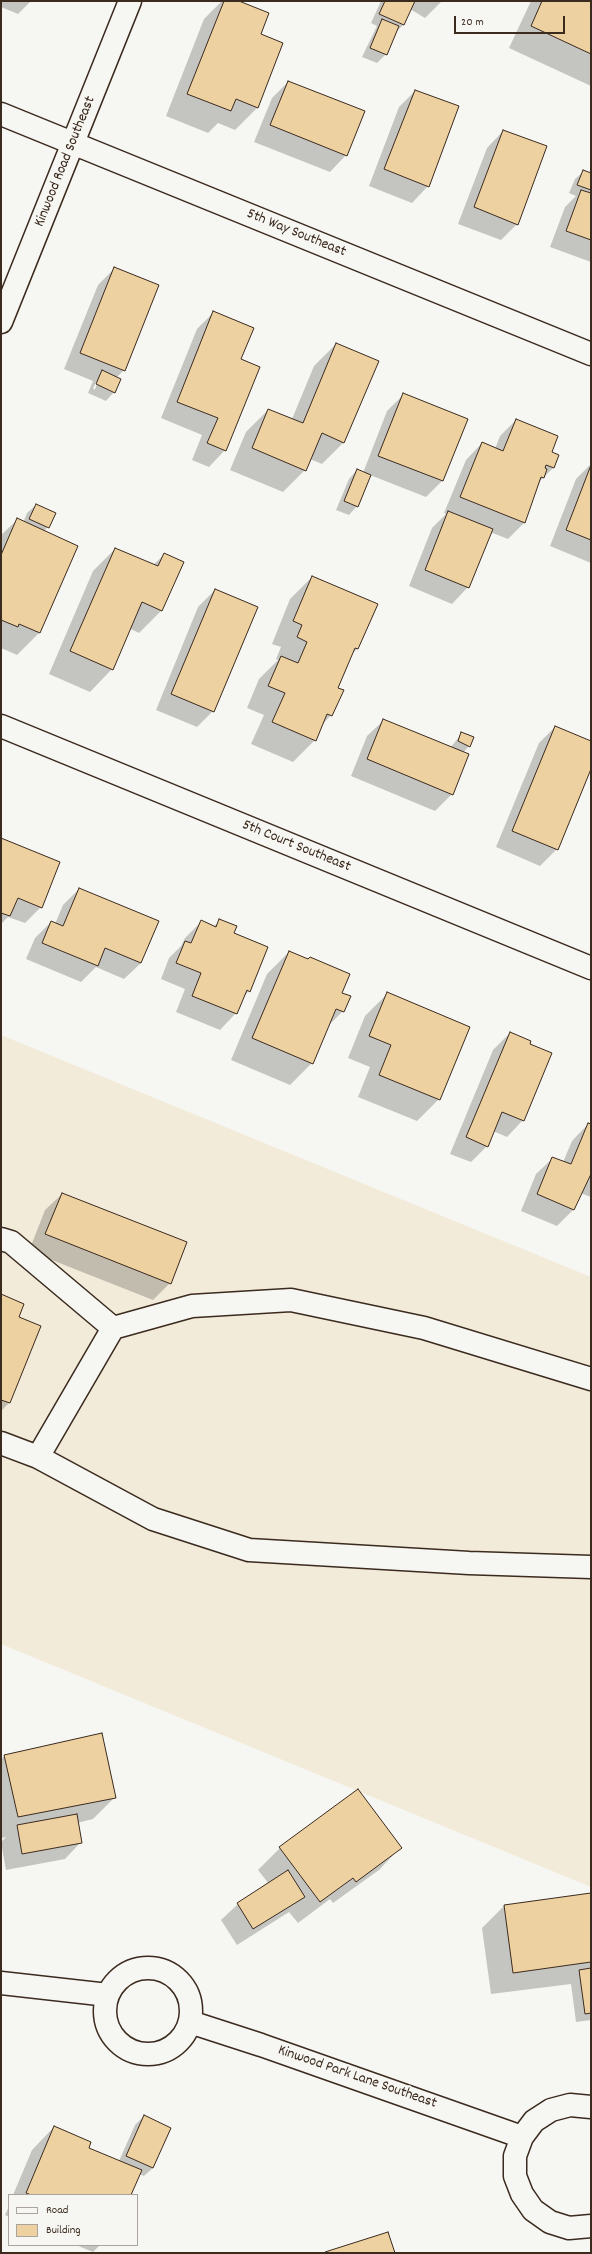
<!DOCTYPE html>
<html>
<head>
<meta charset="utf-8">
<style>
  body { margin:0 }
  #map { position:relative; width:592px; height:2254px; overflow:hidden; background:#f6f6f2; font-family:Dekko,sans-serif }
  canvas { display:block }
  .frame { position:absolute; inset:0; border:2px solid #3b2a1e; pointer-events:none }
  .legend { position:absolute; left:8px; top:2194px; width:130px; height:52px; box-sizing:border-box; background:#f6f6f2; border:1px solid #aba49d; margin:0; padding:5px 7px; list-style:none; font-size:12px; color:#3b2a1e }
  .legend li { display:flex; align-items:center; gap:8px; height:20px }
  .legend b { width:20px; border:1px solid #aba49d }
  .scale { position:absolute; left:454px; top:16px; width:111px; height:18px; box-sizing:border-box; border:2px solid #3b2a1e; border-top:0; padding-left:5px; font-size:12px; line-height:14px; white-space:nowrap; color:#3b2a1e; -webkit-text-stroke:3px #f6f6f2; paint-order:stroke }
</style>
</head>
<body>
<div id="map">
<canvas width="592" height="2254"></canvas>
<div class="frame"></div>
<ul class="legend">
<li><b style="height:5px;background:#f6f6f2"></b>Road</li>
<li><b style="height:11px;background:#edd1a1"></b>Building</li>
</ul>
<div class="scale">20 m</div>
</div>
<script>
const g = document.querySelector('canvas').getContext('2d');
g.lineJoin = 'round';
function fillPath(path, color) {
  g.fillStyle = color;
  g.fill(path, 'evenodd');
}
function shape(rows) {
  const path = new Path2D();
  for (const r of rows) {
    if (r.length === 3) {
      path.moveTo(r[0] + r[2], r[1]);
      path.arc(r[0], r[1], r[2], 0, 2 * Math.PI);
      continue;
    }
    path.moveTo(r[0], r[1]);
    for (let i = 2; i < r.length; i += 2) path.lineTo(r[i], r[i + 1]);
  }
  return path;
}
function stroke(path, color, width, dash) {
  g.strokeStyle = color;
  g.lineWidth = width;
  g.lineCap = dash ? 'butt' : 'round';
  g.setLineDash(dash || []);
  g.stroke(path);
}
function label(font, color, halo, rows, align = 'center') {
  g.font = font + ' Dekko,sans-serif';
  g.lineWidth = 4;
  g.setLineDash([]);
  g.textBaseline = 'middle';
  g.strokeStyle = halo;
  g.fillStyle = color;
  for (const [text, x, y, turn = 0] of rows) {
    g.save();
    g.translate(x, y);
    g.rotate((+turn || 0) * Math.PI / 180);
    g.textAlign = isNaN(turn) ? turn : align;
    if (halo) g.strokeText(text, 0, 0);
    g.fillText(text, 0, 0);
    g.restore();
  }
}
const built = shape([
  [1,1035,591,1277,591,1887,1,1644]
]);
const shadow = shape([
  [1,1,31,1,18,14,1,7],
  [222,1,236,1,260,35,282,44,257,108,235,130,218,123,208,133,166,116,204,19],
  [381,1,442,1,425,18,410,9,403,25,395,33,386,54,377,63,362,57,377,26,371,23],
  [531,1,591,1,591,86,509,48],
  [288,82,346,155,330,172,254,142,272,98],
  [415,91,428,186,412,203,369,186,399,107],
  [503,131,517,224,501,240,458,224,487,148],
  [584,171,591,174,591,262,550,247,565,207,576,196,569,193,575,179],
  [115,268,124,370,116,378,114,392,106,401,88,393,93,381,64,369,98,285],
  [96,382,98,382,95,389,93,389],
  [214,312,225,450,209,467,192,460,202,435,161,418,197,329],
  [336,344,344,442,322,464,310,459,305,470,283,492,230,470,246,432,268,410,292,419,314,366],
  [404,394,467,419,442,481,426,497,370,475,357,506,349,515,336,510,349,479,357,470,363,473,387,411],
  [516,420,550,452,553,468,540,481,524,523,508,539,490,532,468,587,452,604,409,586,432,528,446,514,444,513,466,460,482,443,495,449,500,436],
  [591,464,591,563,550,546,576,479],
  [36,505,55,513,44,532,77,546,39,633,17,655,1,648,1,535,17,520,23,523,27,513],
  [115,549,153,565,164,555,182,563,161,611,139,633,129,628,112,669,90,692,49,674,93,571],
  [312,577,357,649,351,655,337,688,331,715,322,725,315,740,293,762,251,744,264,715,247,708,259,679,278,660,276,659,281,647,272,644,290,599],
  [215,590,213,711,197,727,156,710,198,607],
  [384,720,451,747,462,733,469,746,463,753,452,794,435,811,351,776,367,736],
  [555,727,591,742,591,766,557,849,540,866,496,847,539,743],
  [1,839,41,907,25,923,8,917,1,924],
  [79,889,141,963,124,979,96,967,81,982,26,959,35,938,51,922,55,924,63,905],
  [220,921,233,934,249,991,243,997,236,1013,220,1030,176,1012,185,989,161,979,169,958,181,946,185,938,201,922,213,927],
  [289,952,341,993,343,1011,327,1027,312,1063,290,1085,231,1060,267,974],
  [387,994,439,1099,417,1121,358,1097,370,1067,348,1058,365,1016],
  [510,1033,523,1120,507,1137,493,1131,487,1146,471,1162,450,1154,493,1050],
  [588,1124,591,1125,591,1197,580,1193,573,1210,557,1226,521,1211,536,1174,553,1158,563,1162,572,1141],
  [62,1194,170,1283,153,1300,29,1251,45,1210],
  [1,1295,18,1317,9,1403,1,1411],
  [5,1756,115,1797,93,1819,77,1823,81,1842,65,1859,6,1870,1,1842,6,1837,1,1838,1,1759],
  [280,1848,400,1848,379,1870,333,1903,330,1899,298,1923,289,1912,237,1945,221,1920,238,1904,269,1884,258,1870],
  [591,1894,591,2020,576,2022,571,1984,491,1994,482,1928,504,1906],
  [144,2116,170,2128,153,2168,144,2176,139,2174,130,2195,13,2195,32,2150,54,2127,87,2148,119,2161,135,2125],
  [9,2206,9,2217,5,2215],
  [76,2245,100,2245,93,2252]
]);
const building = shape([
  [224,1,239,1,269,13,261,34,283,43,258,108,236,99,231,111,187,94,224,1],
  [385,1,415,1,404,25,379,14,385,1],
  [542,1,591,1,591,54,531,26,542,1],
  [382,19,399,26,387,55,370,48,382,19],
  [288,81,365,111,347,156,270,125,288,81],
  [415,90,459,106,429,187,384,169,415,90],
  [503,130,547,146,518,225,474,207,503,130],
  [583,170,591,173,591,190,577,185,583,170],
  [581,190,591,193,591,240,566,231,581,190],
  [114,267,159,285,125,371,80,353,114,267],
  [213,311,254,328,241,359,260,367,226,451,207,443,218,418,177,402,213,311],
  [336,343,379,361,344,443,322,433,306,471,252,448,268,409,303,423,336,343],
  [102,370,121,379,115,393,96,384,102,370],
  [403,393,468,419,443,481,378,456,403,393],
  [516,419,558,436,552,452,559,455,554,468,546,465,545,468,547,469,544,478,541,477,525,523,460,497,482,442,503,451,516,419],
  [591,465,591,540,566,530,591,465],
  [357,469,371,475,358,507,344,501,357,469],
  [36,504,56,513,49,528,29,519,36,504],
  [448,511,493,529,469,588,425,570,448,511],
  [17,518,78,546,40,633,19,624,18,627,1,620,1,555,17,518],
  [115,548,158,566,164,553,184,562,162,611,142,602,113,670,70,651,115,548],
  [312,576,378,604,358,649,355,648,338,688,344,690,332,716,327,714,316,741,272,722,285,693,268,686,281,656,298,663,307,642,297,637,302,625,293,621,312,576],
  [215,589,258,607,214,712,171,694,215,589],
  [383,719,469,754,453,795,367,759,383,719],
  [555,726,591,741,591,769,558,850,512,831,555,726],
  [461,732,474,737,470,747,458,741,461,732],
  [1,838,60,862,42,908,18,898,10,916,1,913,1,838],
  [79,888,159,921,141,963,105,948,98,966,42,943,51,921,63,926,79,888],
  [219,919,237,926,234,933,268,947,250,992,247,990,237,1014,192,996,201,973,176,963,185,941,191,943,201,920,216,927,219,919],
  [289,951,308,959,310,957,350,974,342,993,351,996,344,1012,336,1009,313,1064,252,1038,289,951],
  [387,992,470,1027,440,1100,379,1075,391,1045,369,1036,387,992],
  [510,1032,531,1041,530,1044,552,1053,524,1121,502,1112,488,1147,466,1137,510,1032],
  [588,1123,591,1124,591,1174,574,1210,537,1194,552,1157,571,1164,588,1123],
  [62,1193,187,1242,171,1284,45,1234,62,1193],
  [1,1294,24,1304,19,1317,41,1326,10,1403,1,1400,1,1294],
  [102,1733,116,1798,18,1817,4,1755,102,1733],
  [358,1789,402,1848,356,1882,353,1878,320,1902,279,1847,358,1789],
  [77,1814,82,1843,22,1854,17,1825,77,1814],
  [288,1870,305,1897,253,1929,237,1903,288,1870],
  [591,1893,591,1962,513,1973,504,1905,591,1893],
  [591,1968,591,2013,585,2014,579,1970,591,1968],
  [144,2115,171,2128,153,2168,126,2156,144,2115],
  [54,2126,91,2142,89,2148,142,2170,131,2195,31,2195,26,2193,54,2126],
  [388,2232,395,2253,325,2253,325,2252,388,2232]
]);
const minor = shape([
  [1,114,591,354],
  [1,322,130,1],
  [1,726,591,968],
  [1,1239,11,1242,113,1328,38,1457,1,1443],
  [113,1328,192,1306,291,1300,424,1328,591,1379],
  [38,1457,153,1519,249,1550,469,1563,591,1567],
  [148,2011,43],
  [1,1983,108,1995],
  [190,2022,261,2045,522,2137],
  [591,2107,570,2105,551,2110,534,2121,522,2137,515,2156,515,2176,522,2194,533,2210,550,2222,569,2228,591,2226]
]);
const streetNames = [
  ["Kinwood Road Southeast",66,162,-68],
  ["5th Way Southeast",296,234,22],
  ["5th Court Southeast",296,847,22],
  ["Kinwood Park Lane Southeast",357,2078,19]
];
fillPath(built, '#f3ebda');
fillPath(shadow, '#0003');
fillPath(building, '#edd1a1');
stroke(building, '#3b2a1e', 1);
stroke(minor, '#3b2a1e', 25);
stroke(minor, '#f6f6f2', 22);
label('15px', '#3b2a1e', '#f6f6f2', streetNames);
</script>
</body>
</html>
